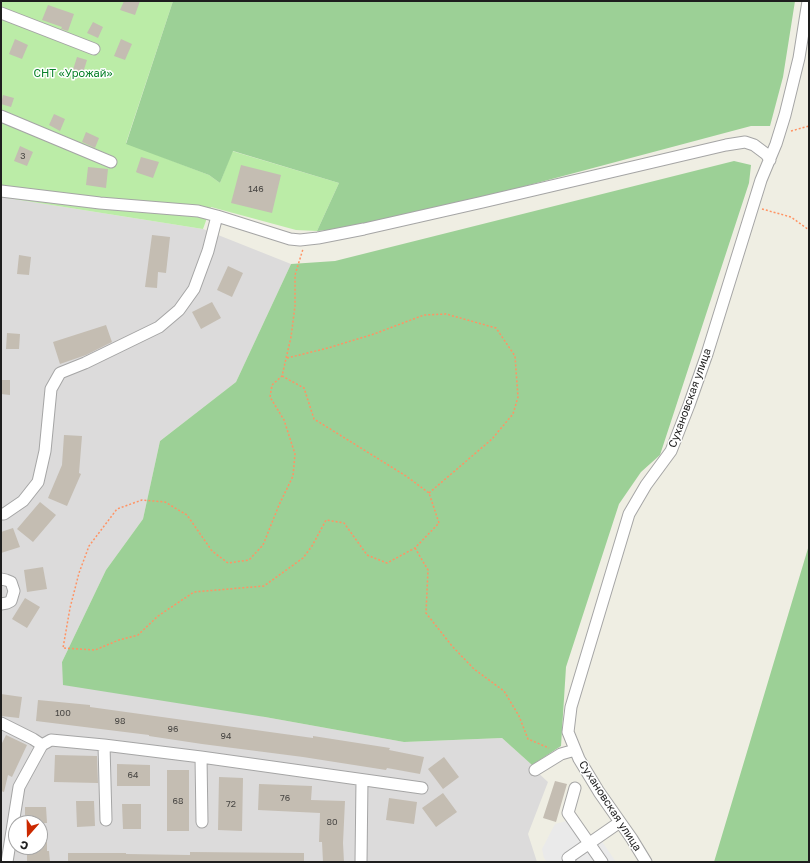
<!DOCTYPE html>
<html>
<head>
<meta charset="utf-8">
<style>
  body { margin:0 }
  #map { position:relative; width:810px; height:863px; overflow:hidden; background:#efeee3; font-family:"Golos Text",sans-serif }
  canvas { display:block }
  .frame { position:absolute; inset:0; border:2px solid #1e1e1e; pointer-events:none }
  .north { position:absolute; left:8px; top:815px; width:40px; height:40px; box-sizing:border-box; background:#fff; border:1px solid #a5a5a5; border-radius:50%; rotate:200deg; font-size:11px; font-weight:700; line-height:16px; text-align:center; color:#1e1e1e }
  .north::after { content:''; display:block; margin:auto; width:14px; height:18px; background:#cb2900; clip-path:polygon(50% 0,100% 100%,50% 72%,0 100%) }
</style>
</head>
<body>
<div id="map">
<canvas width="810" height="863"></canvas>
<div class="frame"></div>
<div class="north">С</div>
</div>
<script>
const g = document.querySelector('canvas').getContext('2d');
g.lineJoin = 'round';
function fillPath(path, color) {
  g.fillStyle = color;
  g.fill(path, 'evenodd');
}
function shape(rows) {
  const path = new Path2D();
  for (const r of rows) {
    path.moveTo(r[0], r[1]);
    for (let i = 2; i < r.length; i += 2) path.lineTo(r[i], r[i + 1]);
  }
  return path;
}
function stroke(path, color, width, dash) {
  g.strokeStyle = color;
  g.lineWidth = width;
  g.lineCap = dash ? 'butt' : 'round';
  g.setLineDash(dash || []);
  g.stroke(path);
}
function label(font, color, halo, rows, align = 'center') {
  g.font = font + ' "Golos Text",sans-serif';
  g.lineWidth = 3;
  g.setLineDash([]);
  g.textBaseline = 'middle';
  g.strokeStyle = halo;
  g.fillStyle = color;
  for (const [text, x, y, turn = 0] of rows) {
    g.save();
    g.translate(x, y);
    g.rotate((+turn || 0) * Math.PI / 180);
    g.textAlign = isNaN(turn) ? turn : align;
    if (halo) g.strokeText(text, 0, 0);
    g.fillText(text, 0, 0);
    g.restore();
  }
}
const residential = shape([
  [1,197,203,229,291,264,236,382,160,441,143,519,106,570,62,662,265,717,404,742,502,738,532,765,535,770,548,782,528,834,537,862,1,862],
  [16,823,40,823,40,847,16,847]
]);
const grass = shape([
  [1,1,173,1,126,143,209,175,220,183,232,151,339,183,317,231,296,230,211,207,203,229,1,197]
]);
const forest = shape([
  [173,1,795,1,783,77,770,126,751,126,375,226,317,231,339,183,233,151,220,183,209,175,126,144],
  [734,161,751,165,749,183,660,455,641,472,619,504,566,667,561,746,532,765,502,738,404,742,265,717,63,685,62,662,106,570,143,519,160,441,236,382,291,264,335,261],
  [809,545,809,862,714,862]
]);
const parking = shape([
  [574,819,588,837,597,834,616,862,547,862,544,858,542,849,555,824]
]);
const building = shape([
  [124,1,140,1,135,15,120,10],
  [48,5,74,14,68,31,61,29,62,27,42,20],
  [93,22,103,27,98,38,87,33],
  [15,39,28,45,22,59,9,54],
  [121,39,132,44,125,60,114,56],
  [77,57,87,60,82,76,72,73],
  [3,95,14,98,11,107,1,104],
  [54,114,65,119,60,131,49,125],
  [86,132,99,138,95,148,82,142],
  [20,146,33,152,27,166,14,161],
  [141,157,159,162,153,178,138,173,136,172],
  [241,165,281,175,272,213,231,203],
  [88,167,108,169,106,188,86,185],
  [152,235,170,237,166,273,158,272,157,288,145,287],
  [19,255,31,257,29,275,17,274],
  [228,266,243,273,232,297,217,290],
  [212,302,221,318,201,329,192,312],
  [106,325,112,342,86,355,60,364,53,342],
  [7,333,20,334,19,349,6,349],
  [1,380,10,380,10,395,1,394],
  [64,435,82,436,79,473,81,474,67,506,48,498,62,465],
  [40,502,56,515,33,542,17,529],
  [13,528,20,547,1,553,1,532],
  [43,567,47,589,27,592,24,570],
  [25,598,40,607,27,628,12,619],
  [1,694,22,697,19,718,1,716],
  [38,700,90,705,90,707,313,738,313,736,390,748,389,750,424,757,420,774,387,768,386,770,303,757,202,744,149,736,149,735,36,721],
  [6,735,27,745,12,777,8,775,4,792,1,791,1,745],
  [55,755,97,756,98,783,54,782],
  [444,757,459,777,443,789,428,769],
  [117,764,150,765,150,786,117,786],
  [167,770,189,770,189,831,167,831],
  [219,777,243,778,242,831,218,830],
  [555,781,567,784,556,822,543,818],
  [259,784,312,786,311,800,345,801,343,843,344,862,323,862,322,842,319,842,320,813,258,810],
  [443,793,457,812,436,827,422,808],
  [389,798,417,802,414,824,386,820],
  [76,801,94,801,95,826,77,827],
  [122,804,141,804,141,829,123,829],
  [25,807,46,807,47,823,25,823],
  [47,832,47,851,49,851,50,862,27,862,27,851,40,851,40,833],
  [190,852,304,853,304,862,68,862,68,853,126,853,126,854,190,855]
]);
const path = shape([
  [791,131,809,126],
  [762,209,791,217,809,230],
  [287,358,328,348,374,334,424,315,446,314,496,328,515,356,518,397,513,414,492,439,429,493],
  [282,376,304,388,314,419,406,476,429,493,439,523,415,548,387,563,367,555,344,523,326,520,312,546,303,558,264,586,194,592,158,616,138,635,119,640,95,650,63,648,70,608,79,573,89,546,117,509,142,500,165,502,187,515,212,551,228,563,249,560,263,545,279,505,293,476,295,454,284,420,270,397,272,385,282,376,291,337,295,306,295,275,303,249],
  [415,548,428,570,426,613,452,646,474,669,504,691,519,716,528,739,549,748]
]);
const minor = shape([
  [1,13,94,49],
  [1,116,111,162],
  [1,191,100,203,198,211,217,216,290,239,300,240,318,238,364,229,483,202,726,145,745,142,754,145,766,154,770,160],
  [1,514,4,514,23,501,38,482,45,451,51,389,60,373,85,363,159,327,179,310,194,289,208,251,217,216],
  [1,579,6,580,11,582,14,591,11,601,7,603,1,604],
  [1,723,33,739,42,745],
  [104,745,106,820],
  [201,757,202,822],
  [535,770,561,754,575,750],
  [575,788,568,813,602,862],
  [7,862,19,787,42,745,51,740,104,745,201,757,422,788],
  [361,862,362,780],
  [570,862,568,858,620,822],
  [646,862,632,839,599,792,579,759,568,732,571,707,629,514,646,485,671,451,689,405,707,354,761,180,776,144,785,115,799,58,808,1]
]);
const numberNames = [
  ["3",23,156],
  ["146",256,189],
  ["100",63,713],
  ["98",120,721],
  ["96",173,729],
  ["94",226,736],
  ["64",133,775],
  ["76",285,798],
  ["68",178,801],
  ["72",231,804],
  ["80",332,822]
];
const parkNames = [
  ["СНТ «Урожай»",73,74]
];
const streetNames = [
  ["Сухановская улица",690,398,-70],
  ["Сухановская улица",610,806,57]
];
fillPath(residential, '#dcdbdb');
fillPath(grass, '#bbeca7');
fillPath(forest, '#9cd096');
fillPath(parking, '#eaeaea');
fillPath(building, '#c4bdb2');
stroke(minor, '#a5a5a5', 13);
stroke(path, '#ff9364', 1.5, [2, 2]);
stroke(minor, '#fff', 11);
label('9px', '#484643', null, numberNames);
label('11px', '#078029', '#fff', parkNames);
label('11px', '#1e1e1e', '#fff', streetNames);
</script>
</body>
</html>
